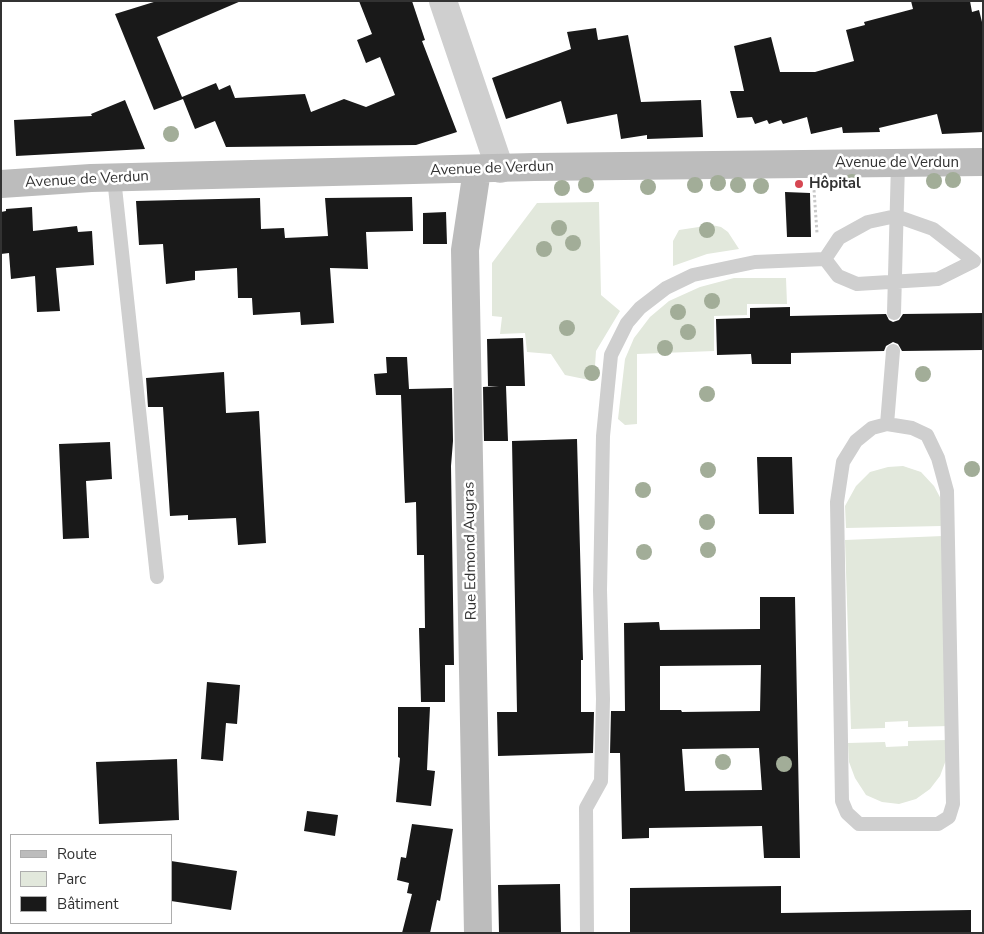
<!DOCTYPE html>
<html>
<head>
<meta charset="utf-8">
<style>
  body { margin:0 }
  #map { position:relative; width:984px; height:934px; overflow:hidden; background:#fff; font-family:"Nunito Sans",sans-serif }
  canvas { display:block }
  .frame { position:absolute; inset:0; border:2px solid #323232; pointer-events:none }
  .legend { position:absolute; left:10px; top:834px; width:162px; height:90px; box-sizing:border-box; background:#fff; border:1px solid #adadad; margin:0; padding:6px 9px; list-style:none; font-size:15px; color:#323232 }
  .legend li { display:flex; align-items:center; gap:10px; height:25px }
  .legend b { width:25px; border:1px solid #adadad }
</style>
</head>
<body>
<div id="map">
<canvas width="984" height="934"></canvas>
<div class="frame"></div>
<ul class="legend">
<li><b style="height:6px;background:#bcbcbc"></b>Route</li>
<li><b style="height:14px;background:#e2e8dc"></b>Parc</li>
<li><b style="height:14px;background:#191919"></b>Bâtiment</li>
</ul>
</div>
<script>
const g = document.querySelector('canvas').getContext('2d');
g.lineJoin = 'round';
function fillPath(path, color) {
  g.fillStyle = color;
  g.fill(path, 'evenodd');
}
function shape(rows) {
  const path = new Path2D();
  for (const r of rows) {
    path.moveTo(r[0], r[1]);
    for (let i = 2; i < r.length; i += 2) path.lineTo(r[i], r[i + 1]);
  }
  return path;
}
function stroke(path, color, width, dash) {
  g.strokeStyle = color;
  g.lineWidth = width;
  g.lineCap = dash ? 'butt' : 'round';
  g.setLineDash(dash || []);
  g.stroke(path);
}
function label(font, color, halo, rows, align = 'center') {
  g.font = font + ' "Nunito Sans",sans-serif';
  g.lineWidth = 5;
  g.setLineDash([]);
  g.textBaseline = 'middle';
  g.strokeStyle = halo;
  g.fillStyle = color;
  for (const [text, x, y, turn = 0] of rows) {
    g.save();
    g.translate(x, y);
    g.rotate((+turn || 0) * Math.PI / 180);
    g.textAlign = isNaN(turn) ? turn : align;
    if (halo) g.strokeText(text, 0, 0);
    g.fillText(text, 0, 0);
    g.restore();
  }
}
const green = shape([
  [599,202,601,295,620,311,596,351,594,381,565,375,551,354,527,352,525,333,500,334,502,317,492,316,492,263,537,203],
  [712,225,721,227,728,232,739,249,707,254,673,266,673,241,679,230],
  [734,278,786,278,787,304,747,304,747,315,714,316,714,351,637,354,637,424,625,425,618,419,625,359,634,338,650,317,669,301,700,287],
  [903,466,921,472,934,486,942,501,942,526,846,528,845,506,856,486,870,472,888,467],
  [943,536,950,726,908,727,908,721,885,722,885,728,851,729,845,540],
  [947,740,946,760,940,776,930,789,916,799,899,804,882,802,866,795,855,778,849,762,848,743,885,742,886,747,908,746,908,741]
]);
const building = shape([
  [157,1,241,1,157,37,182,97,216,83,219,90,230,85,235,98,305,94,311,112,344,99,366,107,395,95,380,57,366,63,357,40,372,34,359,1,412,1,425,40,422,41,457,132,416,145,226,147,215,121,195,129,183,99,154,110,115,14],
  [911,1,970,1,972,12,979,10,983,26,983,132,942,134,937,114,879,128,880,132,843,133,842,127,811,134,807,117,783,124,781,120,769,124,767,120,755,124,752,117,737,118,730,91,744,91,734,46,771,37,780,72,815,72,854,61,846,30,865,25,864,22,913,9],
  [596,28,598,40,628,35,641,102,701,100,703,137,647,139,647,135,621,139,617,114,567,124,561,101,506,119,492,78,571,49,567,32],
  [125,100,145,149,16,156,14,120,92,116,91,114],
  [785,192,810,193,811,237,787,237],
  [412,197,413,231,366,232,368,269,330,268,334,323,301,325,300,312,253,315,252,298,238,298,237,268,195,271,195,280,166,284,163,244,139,245,136,201,260,198,261,229,284,228,285,238,328,236,325,198],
  [32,207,33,231,77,226,78,232,92,231,94,265,56,268,60,311,37,312,35,276,11,279,9,253,1,254,1,212,6,211,6,209],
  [446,212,447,244,423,244,423,213],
  [790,307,790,316,886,314,889,320,893,322,899,320,903,314,983,313,983,350,902,351,898,344,893,342,886,346,884,351,791,353,791,364,752,364,751,354,717,355,716,319,750,318,750,308],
  [523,338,525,386,506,386,508,441,484,441,483,387,499,386,488,386,487,339],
  [386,357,407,357,409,389,452,388,453,441,451,466,454,665,445,665,445,702,421,702,419,628,425,628,424,555,417,555,416,502,405,503,401,395,376,395,374,374,387,373],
  [224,372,226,413,259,411,266,543,238,545,236,518,188,520,188,515,170,516,163,407,148,407,146,378],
  [577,439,583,660,581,660,581,712,594,712,593,753,498,756,497,712,517,712,512,441],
  [110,442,112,479,86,481,89,538,63,539,59,444],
  [757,457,792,457,794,514,759,514],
  [760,597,795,597,800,858,764,858,762,826,649,828,649,838,622,839,620,753,610,753,611,711,625,711,624,623,659,622,660,630,760,629],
  [761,665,760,711,682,712,681,710,660,710,660,666],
  [759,748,762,790,685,791,682,749],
  [207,682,240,685,237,724,226,723,223,761,201,759],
  [398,707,430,707,427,770,435,771,431,806,396,802,400,758,398,757],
  [177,759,179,820,99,824,96,762],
  [307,811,338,815,335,836,304,831],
  [412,824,453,829,440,901,437,900,430,933,402,933,412,894,407,893,409,883,397,880,401,857,406,858],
  [171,861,237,871,231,910,171,901],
  [560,884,561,933,499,933,498,885],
  [781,886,781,913,971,910,971,933,630,933,630,888]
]);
const path = shape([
  [814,190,817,233]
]);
const lane = shape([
  [114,178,157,577],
  [896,216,933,229,974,261,938,279,857,284,838,276,825,259,839,238,868,222,896,216],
  [894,313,898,163],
  [887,424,912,428,927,435,938,458,947,491,953,804,949,817,938,824,859,824,847,813,842,801,837,502,843,462,856,441,872,428,887,424],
  [887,424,893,351],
  [587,933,586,808,601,781,603,699,600,590,603,436,611,355,627,323,640,308,666,288,693,275,755,262,825,259]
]);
const street = shape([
  [443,1,500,169]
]);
const secondary = shape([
  [477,170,465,250,478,933],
  [1,184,91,178,534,167,983,162]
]);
const trees = [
  [171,134],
  [953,180],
  [934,181],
  [852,182],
  [718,183],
  [586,185],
  [695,185],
  [738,185],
  [761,186],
  [648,187],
  [562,188],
  [559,228],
  [707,230],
  [573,243],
  [544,249],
  [712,301],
  [678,312],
  [567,328],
  [688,332],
  [665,348],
  [592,373],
  [923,374],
  [707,394],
  [972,469],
  [708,470],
  [643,490],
  [707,522],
  [708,550],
  [644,552],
  [723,762],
  [784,764]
];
const markers = [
  [799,184,5,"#d64752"]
];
const streetNames = [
  ["Avenue de Verdun",897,163],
  ["Avenue de Verdun",492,169,-2],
  ["Avenue de Verdun",87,180,-3],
  ["Rue Edmond Augras",471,551,-91]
];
const poiNames = [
  ["Hôpital",809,184]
];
fillPath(green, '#e2e8dc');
fillPath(building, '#191919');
stroke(path, '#c9c9c9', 3, [2.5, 2.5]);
stroke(lane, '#cfcfcf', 14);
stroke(street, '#cfcfcf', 28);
stroke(secondary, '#bcbcbc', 28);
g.fillStyle = '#a2ad98';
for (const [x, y] of trees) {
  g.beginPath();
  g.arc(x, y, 8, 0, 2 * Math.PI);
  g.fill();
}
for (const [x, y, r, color] of markers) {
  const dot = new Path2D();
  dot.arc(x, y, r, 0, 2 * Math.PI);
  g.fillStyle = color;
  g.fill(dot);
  stroke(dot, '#fff', 2);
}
label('15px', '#323232', '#fff', streetNames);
label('bold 15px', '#323232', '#fff', poiNames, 'left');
</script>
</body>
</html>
